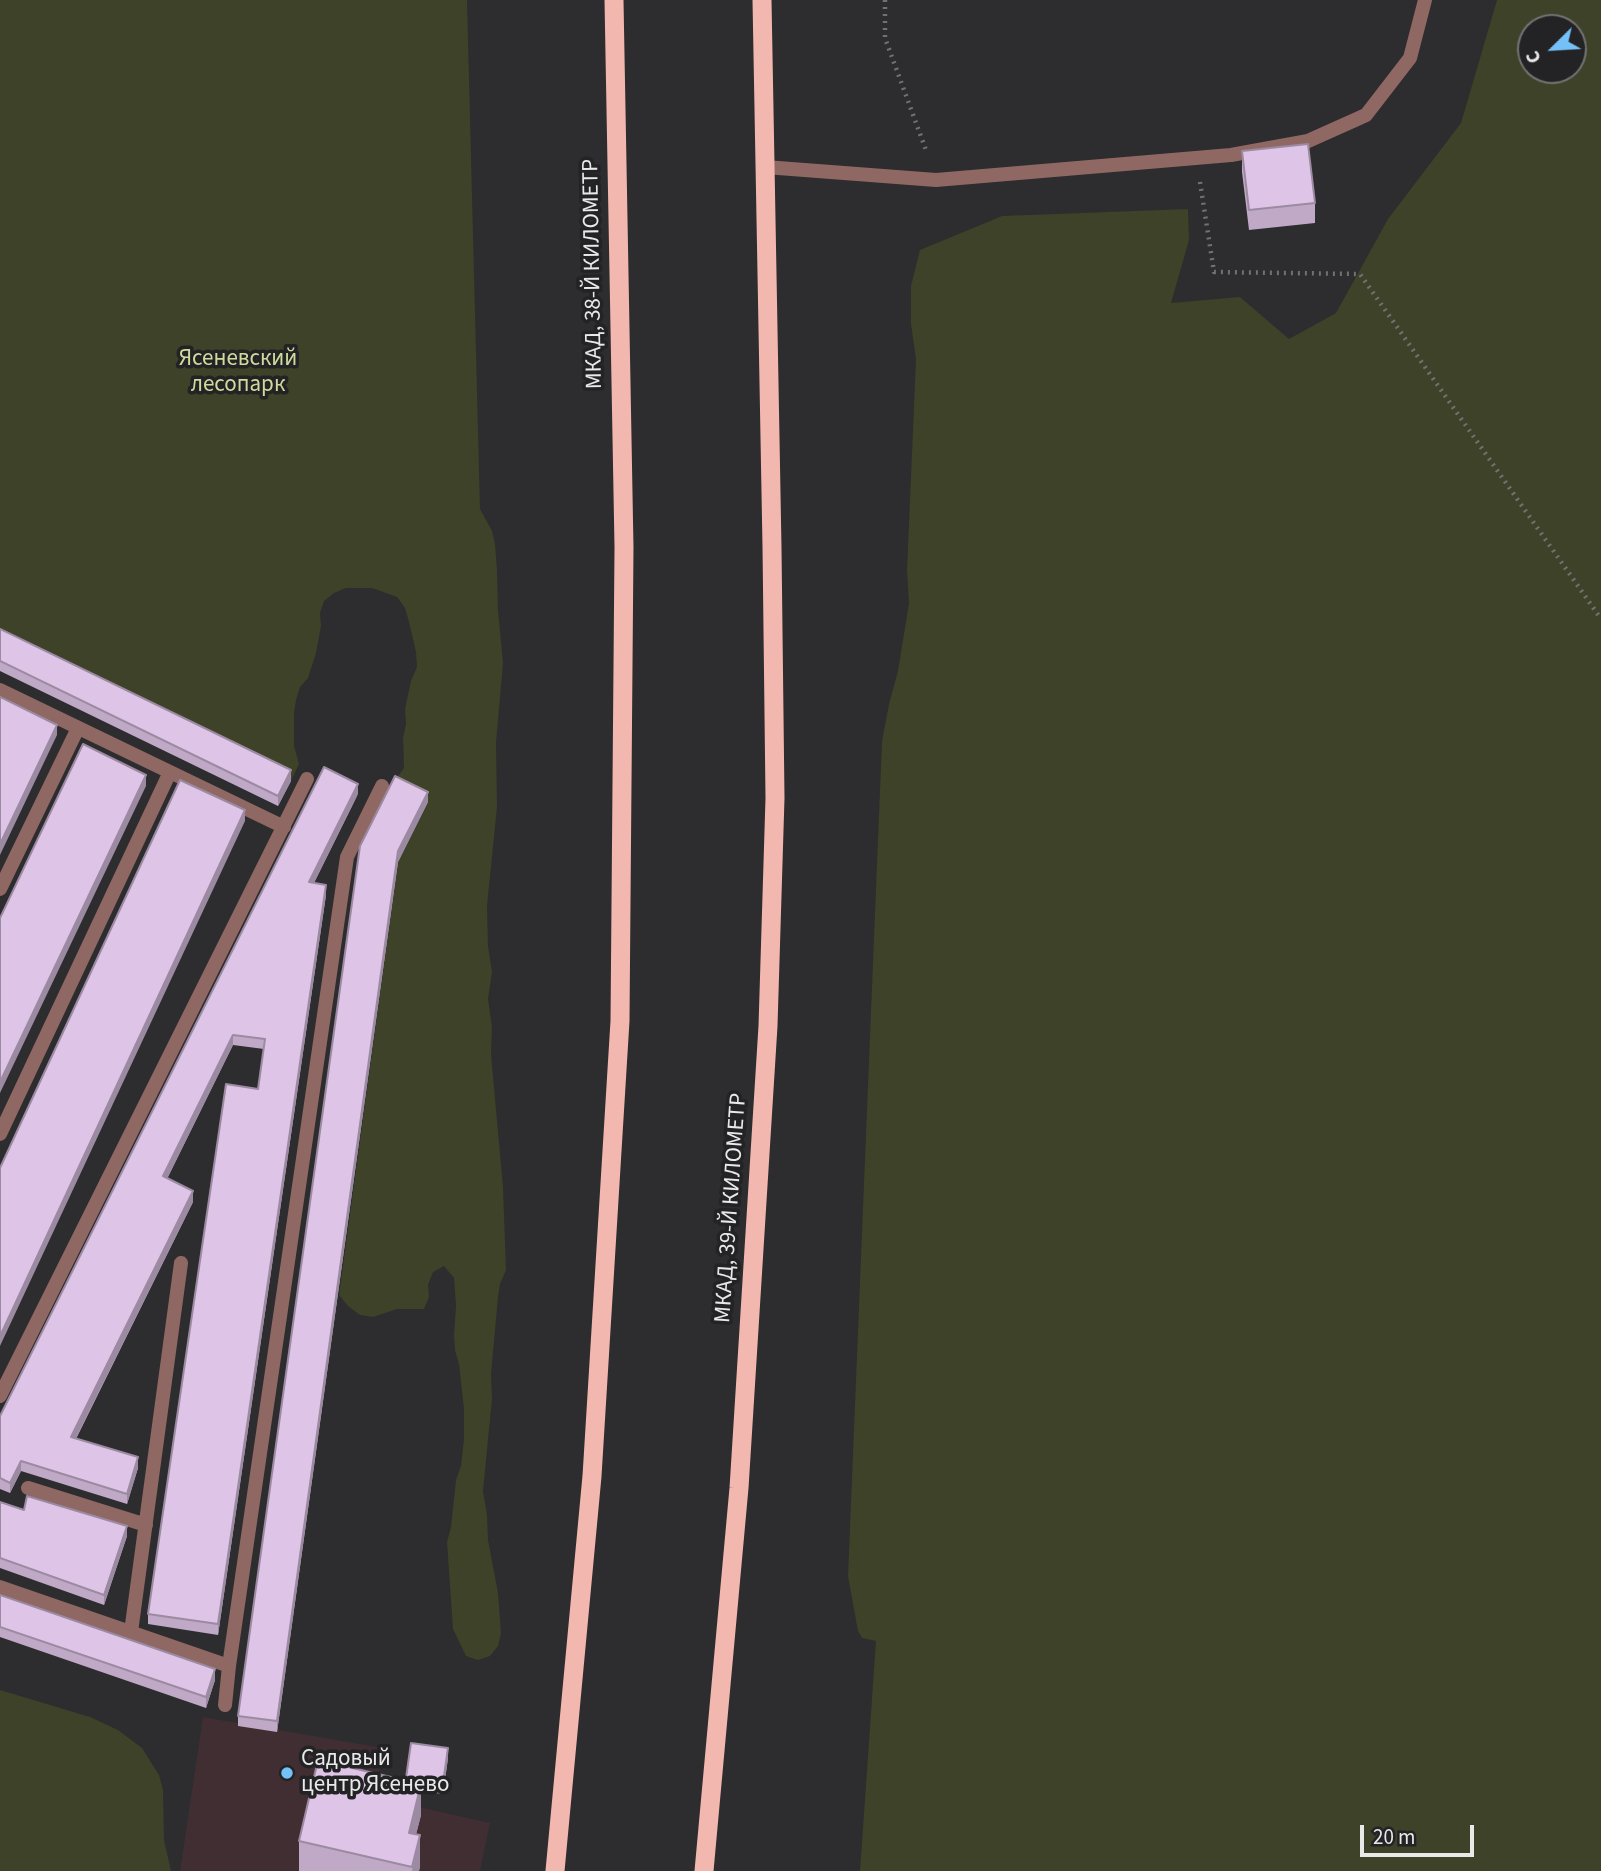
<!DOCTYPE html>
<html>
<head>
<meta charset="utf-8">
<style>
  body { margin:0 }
  #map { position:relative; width:1601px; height:1871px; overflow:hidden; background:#2d2c2e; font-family:"Source Sans 3",sans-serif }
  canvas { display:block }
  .north { position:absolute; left:1517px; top:14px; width:70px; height:70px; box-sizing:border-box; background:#232224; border:2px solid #737273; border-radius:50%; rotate:246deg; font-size:19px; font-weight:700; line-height:28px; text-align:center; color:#eae9ea }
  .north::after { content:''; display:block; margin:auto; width:24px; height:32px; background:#75c0f6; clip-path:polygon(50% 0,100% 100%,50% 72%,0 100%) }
  .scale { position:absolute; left:1360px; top:1825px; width:114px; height:32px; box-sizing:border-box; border:4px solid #eae9ea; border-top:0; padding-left:9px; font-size:21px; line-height:24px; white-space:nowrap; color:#eae9ea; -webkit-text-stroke:5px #232224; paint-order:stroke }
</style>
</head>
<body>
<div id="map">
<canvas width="1601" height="1871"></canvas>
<div class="north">С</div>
<div class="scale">20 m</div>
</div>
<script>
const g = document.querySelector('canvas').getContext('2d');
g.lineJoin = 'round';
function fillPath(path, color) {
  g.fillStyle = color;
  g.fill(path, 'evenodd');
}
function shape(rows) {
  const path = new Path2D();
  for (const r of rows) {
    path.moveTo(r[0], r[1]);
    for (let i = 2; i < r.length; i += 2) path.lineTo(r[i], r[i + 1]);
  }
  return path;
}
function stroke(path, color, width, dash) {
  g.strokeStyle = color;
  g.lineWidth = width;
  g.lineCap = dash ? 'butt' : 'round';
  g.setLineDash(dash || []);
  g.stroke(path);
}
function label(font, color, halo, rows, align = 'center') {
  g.font = font + ' "Source Sans 3",sans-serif';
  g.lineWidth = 7;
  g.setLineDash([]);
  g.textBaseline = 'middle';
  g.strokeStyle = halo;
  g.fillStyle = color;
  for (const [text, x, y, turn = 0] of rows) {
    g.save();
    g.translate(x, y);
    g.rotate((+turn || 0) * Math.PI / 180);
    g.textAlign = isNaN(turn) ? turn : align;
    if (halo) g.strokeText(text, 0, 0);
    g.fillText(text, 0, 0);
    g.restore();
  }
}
const commercial = shape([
  [203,1717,383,1748,375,1797,490,1823,480,1871,180,1871]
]);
const green = shape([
  [0,0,467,0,480,509,492,531,495,544,497,570,498,610,503,663,496,743,497,807,487,906,488,946,492,972,488,999,492,1027,491,1054,503,1187,506,1270,500,1284,498,1297,491,1374,492,1399,483,1491,487,1515,488,1540,498,1593,501,1633,498,1646,490,1656,478,1660,466,1656,453,1629,447,1542,451,1527,456,1480,461,1466,464,1439,464,1409,459,1364,455,1350,454,1335,456,1306,454,1278,444,1266,433,1272,428,1285,429,1297,424,1309,397,1309,373,1317,360,1315,348,1306,339,1295,398,862,428,803,396,779,404,768,403,738,406,724,405,709,411,681,417,667,416,652,409,622,405,608,397,597,372,588,346,588,334,593,324,601,320,613,321,626,316,653,308,678,300,687,296,700,294,713,294,746,299,764,291,781,0,640],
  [1497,0,1601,0,1601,1871,860,1871,876,1641,862,1638,858,1631,848,1576,882,741,889,704,898,671,909,603,907,570,916,359,911,324,911,286,920,250,1002,216,1188,209,1189,240,1171,303,1240,297,1289,339,1336,313,1388,219,1461,123],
  [1531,28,1573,28,1573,70,1531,70],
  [0,1690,90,1717,118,1730,142,1748,159,1775,163,1790,164,1840,171,1871,0,1871]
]);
const path = shape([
  [885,0,885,38,927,153],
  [1200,182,1214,272,1360,274,1601,619]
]);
const service = shape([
  [0,690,284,827],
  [0,889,78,728],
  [0,1134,170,772],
  [0,1396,307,779],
  [28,1488,146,1525],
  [0,1587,229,1666],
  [131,1632,181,1263],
  [225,1705,229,1666,347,857,382,786]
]);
const minor = shape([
  [765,167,936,180,1231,155,1308,141,1366,115,1410,58,1425,0]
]);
const trunk = shape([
  [555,1871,592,1476,620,1021,624,547,614,0],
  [704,1871,739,1488,768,1026,775,798,772,547,762,0]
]);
const wall = shape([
  [1242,151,1315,203,1315,223,1249,230,1242,172],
  [0,629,291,781,278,806,0,671],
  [358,794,314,883,326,895,218,1635,148,1624,148,1614,258,1089,264,1049,233,1045,167,1179,193,1202,76,1439,138,1468,127,1504,21,1471,10,1493,0,1489,0,1416],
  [428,802,398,862,277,1732,238,1726,238,1716,360,846],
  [0,1502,24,1510,127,1536,104,1605,0,1568],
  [0,1595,215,1680,206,1708,0,1637],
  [411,1743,448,1758,443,1794,421,1791,421,1815,416,1834,420,1866,419,1871,299,1871,299,1841,406,1781]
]);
const shadedWall = shape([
  [57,725,57,735,0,855,0,844],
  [291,770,291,781,278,806,278,796],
  [146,775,146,786,0,1093,0,1082],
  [358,784,358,794,309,893,309,882],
  [428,792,428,802,398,862,277,1732,277,1721,398,851],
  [245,810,245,821,0,1346,0,1336],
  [326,885,326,895,218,1635,218,1624],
  [233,1035,233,1045,163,1187,163,1176],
  [193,1191,193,1202,71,1448,71,1437],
  [138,1457,138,1468,127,1504,127,1494],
  [21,1461,21,1471,10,1493,10,1483],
  [127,1526,127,1536,104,1605,104,1595],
  [215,1669,215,1680,206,1708,206,1697],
  [448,1748,448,1758,443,1794,443,1783],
  [421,1784,421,1815,409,1863,409,1833],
  [420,1835,420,1866,419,1871,412,1871]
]);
const building = shape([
  [1308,144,1315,203,1249,210,1242,151,1308,144],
  [0,629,291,770,278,796,0,661,0,629],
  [0,697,57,725,0,844,0,697],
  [83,744,146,775,0,1082,0,918,83,744],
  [324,767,358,784,309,882,326,885,218,1624,148,1614,226,1084,258,1089,265,1039,233,1035,163,1176,193,1191,71,1437,138,1457,127,1494,21,1461,10,1483,0,1478,0,1416,324,767],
  [395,776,428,792,398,851,277,1721,238,1716,360,846,395,776],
  [180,780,245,810,0,1336,0,1168,180,780],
  [27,1496,127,1526,104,1595,0,1558,0,1502,24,1510,27,1496],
  [0,1595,215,1669,206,1697,0,1627,0,1595],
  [411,1743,448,1748,443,1783,406,1778,411,1743],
  [318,1760,421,1784,409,1833,420,1835,412,1867,299,1841,318,1760]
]);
const markers = [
  [287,1773,7,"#75c0f6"]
];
const streetNames = [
  ["МКАД, 38-Й КИЛОМЕТР",594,274,-91],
  ["МКАД, 39-Й КИЛОМЕТР",732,1208,-86]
];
const parkNames = [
  ["Ясеневский",238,360],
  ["лесопарк",238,386]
];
const poiNames = [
  ["Садовый",301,1760],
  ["центр Ясенево",301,1786]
];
fillPath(commercial, '#412e33');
fillPath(green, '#3d4228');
stroke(path, '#727172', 4.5, [2, 5]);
stroke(service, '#8f6863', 14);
stroke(minor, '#8f6863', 14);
stroke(trunk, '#f2b7af', 19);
fillPath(wall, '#bfa9c7');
fillPath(shadedWall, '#9b8aa2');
fillPath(building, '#dec5e7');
stroke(building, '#9b8aa2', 2);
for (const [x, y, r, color] of markers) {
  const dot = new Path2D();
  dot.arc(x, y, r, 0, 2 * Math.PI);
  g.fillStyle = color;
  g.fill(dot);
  stroke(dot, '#232224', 2.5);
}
label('23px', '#eae9ea', '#232224', streetNames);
label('23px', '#cfdb9c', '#232224', parkNames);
label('23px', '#eae9ea', '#232224', poiNames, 'left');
</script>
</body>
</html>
